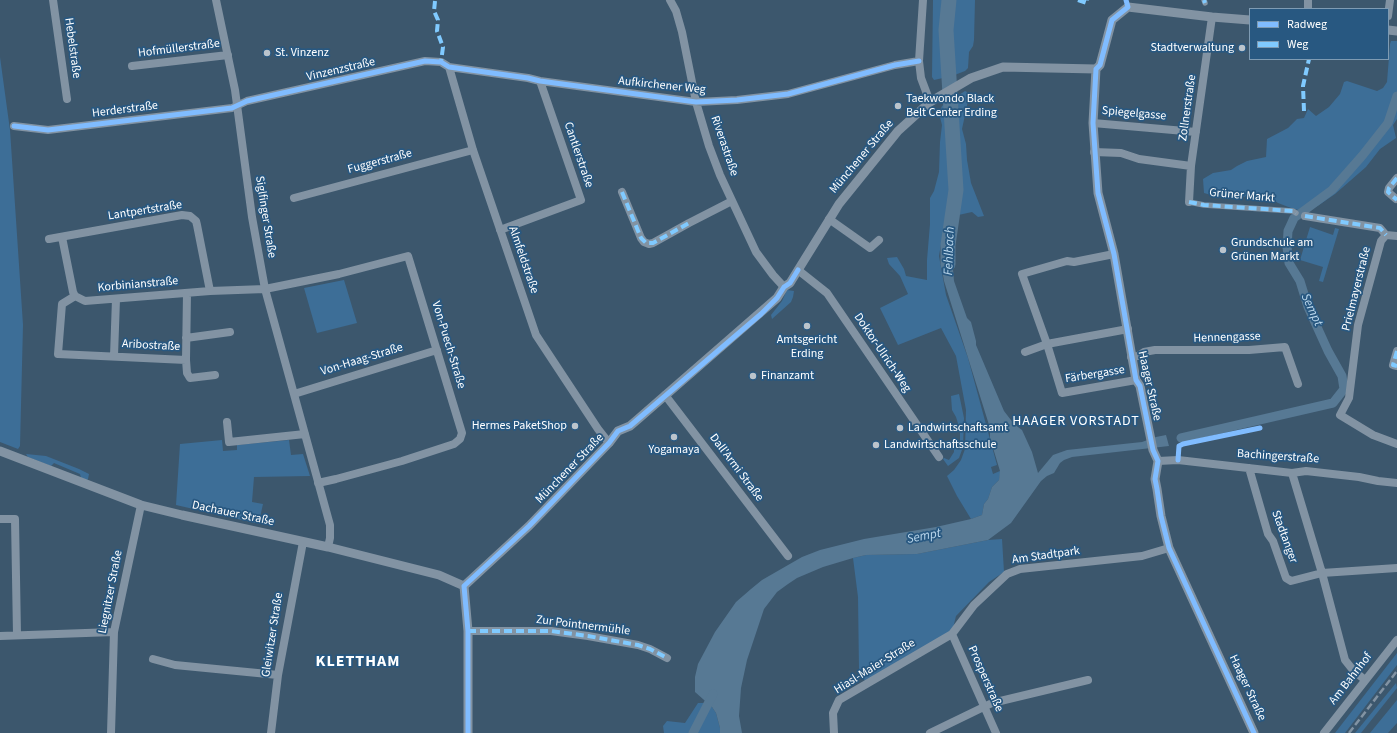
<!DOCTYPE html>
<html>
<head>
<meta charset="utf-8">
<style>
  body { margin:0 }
  #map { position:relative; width:1397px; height:733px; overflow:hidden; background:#3c576d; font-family:"Source Sans 3",sans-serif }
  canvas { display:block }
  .legend { position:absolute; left:1249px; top:8px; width:140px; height:52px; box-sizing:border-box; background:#285881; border:1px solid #7e9bb3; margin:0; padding:5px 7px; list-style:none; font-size:12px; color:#fff }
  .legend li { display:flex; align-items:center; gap:8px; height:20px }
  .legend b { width:20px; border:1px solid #7e9bb3 }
</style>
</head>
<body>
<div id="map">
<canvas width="1397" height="733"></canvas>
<ul class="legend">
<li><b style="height:5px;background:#80bcff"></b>Radweg</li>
<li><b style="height:5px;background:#80caff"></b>Weg</li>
</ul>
</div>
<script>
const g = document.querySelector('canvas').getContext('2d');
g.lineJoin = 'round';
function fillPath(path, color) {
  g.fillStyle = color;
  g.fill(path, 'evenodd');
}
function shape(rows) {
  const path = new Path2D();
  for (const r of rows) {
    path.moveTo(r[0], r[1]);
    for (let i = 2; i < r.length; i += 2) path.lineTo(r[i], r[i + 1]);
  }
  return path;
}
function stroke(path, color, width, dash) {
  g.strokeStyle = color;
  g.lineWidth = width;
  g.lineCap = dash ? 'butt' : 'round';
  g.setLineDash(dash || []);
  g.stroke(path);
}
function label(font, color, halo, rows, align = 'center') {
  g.font = font + ' "Source Sans 3",sans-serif';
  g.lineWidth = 3.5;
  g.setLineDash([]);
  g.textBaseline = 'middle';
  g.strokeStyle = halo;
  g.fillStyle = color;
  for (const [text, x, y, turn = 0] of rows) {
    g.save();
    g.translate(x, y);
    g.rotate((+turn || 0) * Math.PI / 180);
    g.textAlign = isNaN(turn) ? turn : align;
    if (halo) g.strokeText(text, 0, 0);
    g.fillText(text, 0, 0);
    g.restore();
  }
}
const green = shape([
  [933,0,975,0,974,40,973,46,969,52,968,68,965,71,952,76,934,80,932,77],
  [1391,41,1397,41,1397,119,1393,125,1396,138,1380,149,1366,167,1335,194,1319,205,1306,212,1291,208,1278,203,1268,196,1256,195,1234,198,1218,197,1204,193,1203,179,1213,173,1231,170,1237,166,1247,161,1266,157,1267,139,1288,128,1297,119,1304,118,1308,109,1316,116,1329,107,1340,94,1344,82,1347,81,1377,91,1383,88,1387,82,1390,44],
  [0,57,10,130,23,325,20,446,18,449,0,442],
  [965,91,967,92,968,101,962,129,966,144,967,160,971,183,984,216,978,217,972,212,954,216,951,244,941,244,939,256,946,295,968,358,997,465,991,467,993,474,1000,471,1000,475,999,480,992,487,988,499,984,504,982,515,971,519,957,496,947,476,954,470,961,460,965,449,966,410,956,356,941,328,898,345,880,308,908,294,900,276,889,264,887,258,897,257,904,269,906,276,927,280,927,260,930,224,930,198,934,191,939,172,940,142,942,125,939,113,942,106],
  [1310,227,1333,235,1335,228,1339,229,1323,282,1319,281,1323,267,1300,260],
  [344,280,357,323,317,333,304,288],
  [787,290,794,291,793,297,791,302,772,319,771,315,782,301],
  [959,394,964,418,963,447,959,458,948,466,943,459,944,458,949,460,954,452,954,449,957,449,959,447,960,442,960,430,956,417,952,410,951,396],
  [222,440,223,451,237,450,237,445,289,440,291,455,303,454,310,476,254,477,252,502,263,504,259,522,255,521,255,523,176,505,180,444],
  [26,454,46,456,79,469,89,474,88,479,87,480,81,478,80,474,54,463,51,466,28,457],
  [1002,539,1004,572,989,582,956,616,952,632,866,683,859,670,858,597,853,558,866,555,917,554,988,540],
  [1397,653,1397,665,1345,733,1335,733],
  [1396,683,1397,688,1361,733,1355,733],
  [1397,700,1397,723,1388,733,1370,733],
  [698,703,708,703,712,707,716,713,720,728,720,733,664,733,663,726,667,721,685,723]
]);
const water = shape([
  [948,245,951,247,954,281,967,318,971,322,976,341,976,345,1004,411,1014,424,1022,430,1032,452,1038,473,1053,455,1067,450,1142,442,1156,437,1166,435,1169,446,1072,457,1064,460,1060,463,1054,473,1047,476,1041,481,1011,523,988,540,917,554,866,555,853,558,823,567,797,578,788,584,777,592,764,609,747,660,741,688,739,716,742,733,720,733,720,728,716,713,712,707,695,692,695,677,698,664,715,632,736,602,751,589,762,580,802,557,820,550,864,539,936,527,971,519,982,515,984,504,988,499,992,487,999,480,1000,471,990,438,990,428,944,281,941,263,942,253,945,247]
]);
const canal = shape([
  [1181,438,1333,403,1344,389,1342,376,1328,351,1308,307,1300,281,1289,263,1287,247,1288,231,1294,218,1332,190,1362,156,1388,123,1397,96],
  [693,733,713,694]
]);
const river = shape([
  [948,264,948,245,956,190,946,30,949,0]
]);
const pedestrian = shape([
  [1204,0,1205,3],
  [1189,202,1204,205,1293,211,1296,213]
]);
const minor = shape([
  [53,0,67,99],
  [216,0,235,90,252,217,265,289,330,525,330,538,328,547],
  [670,0,676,11,682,32,696,102,709,146,720,175,756,252,773,275,784,287],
  [923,0,919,61,921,78,930,102],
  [1308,9,1308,0],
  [1388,16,1390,0],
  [132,66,228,55],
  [449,67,473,150,536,335,598,429,609,443],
  [1093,123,1196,132],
  [14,126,48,130,232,108,247,101,425,61,441,62,449,67,528,78,540,81,696,102,737,100,788,94,895,65,919,61],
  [1094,152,1121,153,1139,159,1191,166],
  [622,192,641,238,644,242,649,244,653,243,689,223,732,201],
  [294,198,473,150],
  [1396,199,1388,192,1389,188,1397,178],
  [1189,202,1191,166,1212,17],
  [1305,216,1380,228,1386,235],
  [829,219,870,248,879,240],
  [500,230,581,200,540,81],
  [1397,236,1386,235,1381,241,1358,325,1349,398,1340,415,1373,435,1397,444],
  [62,237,73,292,75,296,85,301,210,291,265,289,339,274,408,256,462,433,460,439,454,444,402,461,336,479,318,483],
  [49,239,182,215,190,216,196,221,197,225,210,291],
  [1114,254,1074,262,1067,261,1022,274,1047,344,1062,393,1136,380],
  [798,270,827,293,939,457],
  [75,296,62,304,58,354,186,360,187,293],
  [186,338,230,332],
  [1397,351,1393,365,1397,366],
  [1025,352,1047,344,1128,329],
  [114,356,116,299],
  [1131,357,1138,356,1144,352,1155,350,1249,350,1285,347,1298,384],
  [186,360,187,373,190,378,215,375],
  [294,394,437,350],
  [665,395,788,556],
  [227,422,229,442,305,434],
  [1158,461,1178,460,1292,473,1306,471,1359,477,1378,481,1397,483],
  [1249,468,1268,534,1273,541,1286,578,1291,581,1322,573,1397,568],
  [1292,473,1322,573,1345,660,1353,670,1365,680],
  [0,519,15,519,17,635],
  [468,631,551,631,588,636,638,645,650,649,667,658],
  [952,634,996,733],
  [0,636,114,632],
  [153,659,175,665,278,675],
  [111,733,114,632,141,505],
  [271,733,278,675,303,542],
  [834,733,833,713,839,700,952,634,974,605,1007,574,1020,569,1142,556,1169,548],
  [930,733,992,703,1088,680],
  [1324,733,1397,640]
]);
const tertiary = shape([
  [1250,20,1212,17,1128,7,1112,20,1100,65,1096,69,1093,123,1098,193,1114,254,1136,380,1140,386,1153,450,1158,461,1155,479,1157,489,1161,516,1169,548,1254,733],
  [1388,30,1397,31],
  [0,451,141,505,182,515,328,547,439,575,464,586],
  [464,586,529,526,609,443,618,431,630,426,637,420,777,298,784,287,790,283,839,204,898,131,930,102,971,78,1003,67,1096,69],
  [464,586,468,631,468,733]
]);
const rail = shape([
  [1349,733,1397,671]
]);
const quiet = shape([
  [1078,0,1087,3,1087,0],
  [1204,0,1205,3],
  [435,1,434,11,438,20,437,31,443,47,441,62],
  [1304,111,1303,86,1309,59],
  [1397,178,1389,188,1388,192,1397,200],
  [622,192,641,238,646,243,653,243,689,223],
  [1189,202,1204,205,1293,211,1296,213],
  [1305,216,1380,228,1386,235],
  [1397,351,1393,365,1397,366],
  [468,631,551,631,588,636,638,645,650,649,667,658]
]);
const cycleway = shape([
  [1126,0,1128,7,1112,20,1100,65,1096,69,1093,123,1098,193,1114,254,1136,380,1140,386,1153,450,1158,461,1155,479,1157,489,1161,516,1169,548,1254,733],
  [14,126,48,130,232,108,247,101,425,61,441,62,449,67,528,78,540,81,696,102,737,100,788,94,895,65,919,61],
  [1178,460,1179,446,1183,444,1260,428],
  [468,733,468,631,464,586,529,526,609,443,618,431,630,426,637,420,761,314,777,298,784,287,790,283,798,270]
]);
const markers = [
  [1242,48,4,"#bbc4cc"],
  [267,53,4,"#bbc4cc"],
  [898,106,4,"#bbc4cc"],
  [1223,250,4,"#bbc4cc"],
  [807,326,4,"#bbc4cc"],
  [753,376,4,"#bbc4cc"],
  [575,426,4,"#bbc4cc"],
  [900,428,4,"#bbc4cc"],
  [674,437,4,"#bbc4cc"],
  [876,445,4,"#bbc4cc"]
];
const streetNames = [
  ["Hebelstraße",72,48,82],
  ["Hofmüllerstraße",179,49,-7],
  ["Vinzenzstraße",341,70,-13],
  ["Aufkirchener Weg",662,86,6],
  ["Zollnerstraße",1188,108,-82],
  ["Herderstraße",125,110,-7],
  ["Spiegelgasse",1134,114,5],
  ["Riverastraße",724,146,71],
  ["Cantlerstraße",578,155,71],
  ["Münchener Straße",862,157,-50],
  ["Fuggerstraße",380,162,-15],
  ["Grüner Markt",1242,196,5],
  ["Lantpertstraße",145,211,-9],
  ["Siglfinger Straße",265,217,81],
  ["Almfeldstraße",523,260,71],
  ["Korbinianstraße",138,285,-5],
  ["Prielmayerstraße",1357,289,-76],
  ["Hennengasse",1227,338,-2],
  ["Von-Puech-Straße",448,345,73],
  ["Aribostraße",151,346,3],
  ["Doktor-Ulrich-Weg",882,353,56],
  ["Von-Haag-Straße",362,360,-17],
  ["Färbergasse",1095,375,-9],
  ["Haager Straße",1149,386,77],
  ["Bachingerstraße",1278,457,4],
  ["Dall'Armi Straße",736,468,53],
  ["Münchener Straße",570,469,-46],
  ["Dachauer Straße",233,514,12],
  ["Stadtanger",1284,537,70],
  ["Am Stadtpark",1046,556,-8],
  ["Liegnitzer Straße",111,592,-79],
  ["Zur Pointnermühle",583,626,7],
  ["Gleiwitzer Straße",273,635,-81],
  ["Hiasl-Maier-Straße",875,667,-32],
  ["Prosperstraße",985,679,66],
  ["Am Bahnhof",1351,679,-52],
  ["Haager Straße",1247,688,65]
];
const poiNames = [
  ["Stadtverwaltung",1234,48,"right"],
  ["St. Vinzenz",275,53],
  ["Taekwondo Black",906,99],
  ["Belt Center Erding",906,113],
  ["Grundschule am",1231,243],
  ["Grünen Markt",1231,257],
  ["Amtsgericht",807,340,"center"],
  ["Erding",807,354,"center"],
  ["Finanzamt",761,376],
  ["Hermes PaketShop",567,426,"right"],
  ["Landwirtschaftsamt",908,428],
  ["Landwirtschaftsschule",884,445],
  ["Yogamaya",674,450,"center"]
];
const waterNames = [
  ["Fehlbach",950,251,-88],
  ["Sempt",1311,310,65],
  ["Sempt",924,537,-11]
];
const quarterNames = [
  ["HAAGER VORSTADT",1076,422]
];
const districtNames = [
  ["KLETTHAM",358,662]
];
fillPath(green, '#3d6e97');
fillPath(water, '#577994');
stroke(canal, '#577994', 9);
stroke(river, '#577994', 15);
stroke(pedestrian, '#8293a3', 5.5);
stroke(minor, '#8293a3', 8);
stroke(tertiary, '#8293a3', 9);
stroke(rail, '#8293a3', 2.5, [7, 3]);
stroke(quiet, '#80caff', 4, [8, 4]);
stroke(cycleway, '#80bcff', 5);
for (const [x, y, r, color] of markers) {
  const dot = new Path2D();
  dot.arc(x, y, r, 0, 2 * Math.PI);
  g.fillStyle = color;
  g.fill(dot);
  stroke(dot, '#285881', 1.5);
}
label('12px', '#fff', '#285881', streetNames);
label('12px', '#fff', '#285881', poiNames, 'left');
label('italic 13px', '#bcd8ed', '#285881', waterNames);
g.letterSpacing = '1px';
label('14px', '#fff', '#285881', quarterNames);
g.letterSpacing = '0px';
g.letterSpacing = '1px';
label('bold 16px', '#fff', '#285881', districtNames);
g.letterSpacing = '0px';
</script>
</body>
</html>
